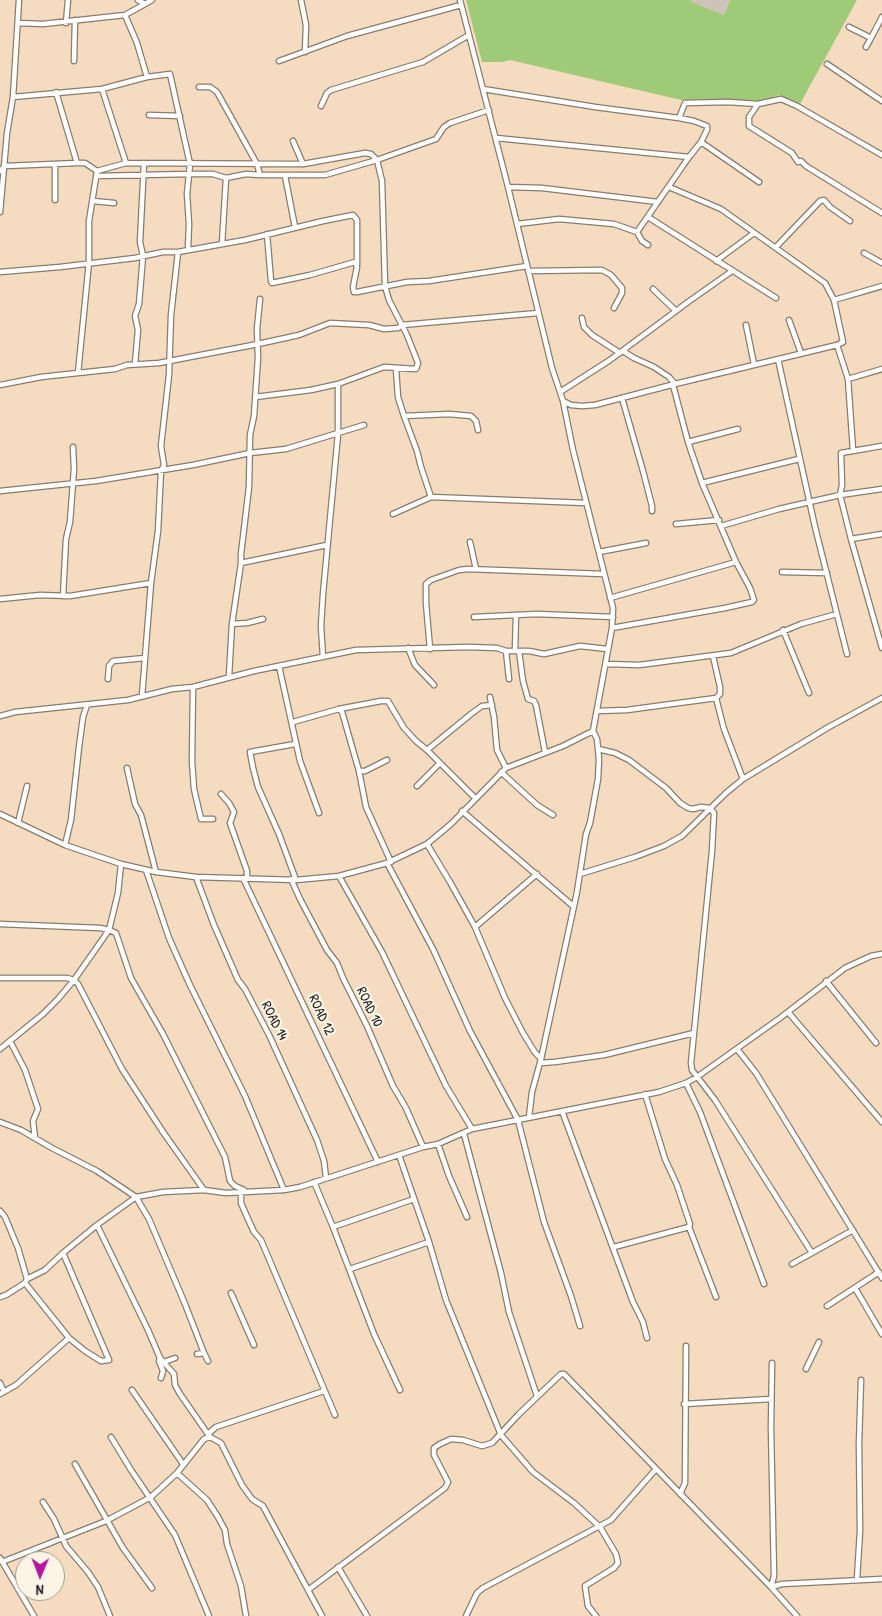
<!DOCTYPE html>
<html>
<head>
<meta charset="utf-8">
<style>
  body { margin:0 }
  #map { position:relative; width:882px; height:1616px; overflow:hidden; background:#f5dcc0; font-family:"Patrick Hand",sans-serif }
  canvas { display:block }
  .north { position:absolute; left:15px; top:1551px; width:50px; height:50px; box-sizing:border-box; background:#fcf5e5; border:1px solid #a29e95; border-radius:50%; rotate:181deg; font-size:14px; font-weight:700; line-height:20px; text-align:center; color:#1c1c1c }
  .north::after { content:''; display:block; margin:auto; width:18px; height:22px; background:#b5179e; clip-path:polygon(50% 0,100% 100%,50% 72%,0 100%) }
</style>
</head>
<body>
<div id="map">
<canvas width="882" height="1616"></canvas>
<div class="north">N</div>
</div>
<script>
const g = document.querySelector('canvas').getContext('2d');
g.lineJoin = 'round';
function fillPath(path, color) {
  g.fillStyle = color;
  g.fill(path, 'evenodd');
}
function shape(rows) {
  const path = new Path2D();
  for (const r of rows) {
    path.moveTo(r[0], r[1]);
    for (let i = 2; i < r.length; i += 2) path.lineTo(r[i], r[i + 1]);
  }
  return path;
}
function stroke(path, color, width, dash) {
  g.strokeStyle = color;
  g.lineWidth = width;
  g.lineCap = dash ? 'butt' : 'round';
  g.setLineDash(dash || []);
  g.stroke(path);
}
function label(font, color, halo, rows, align = 'center') {
  g.font = font + ' "Patrick Hand",sans-serif';
  g.lineWidth = 4.5;
  g.setLineDash([]);
  g.textBaseline = 'middle';
  g.strokeStyle = halo;
  g.fillStyle = color;
  for (const [text, x, y, turn = 0] of rows) {
    g.save();
    g.translate(x, y);
    g.rotate((+turn || 0) * Math.PI / 180);
    g.textAlign = isNaN(turn) ? turn : align;
    if (halo) g.strokeText(text, 0, 0);
    g.fillText(text, 0, 0);
    g.restore();
  }
}
const industrial = shape([
  [691,0,730,0,724,15,690,2]
]);
const green = shape([
  [466,0,691,0,691,2,724,15,730,0,857,0,800,104,779,95,764,101,681,100,510,60,502,62,482,62]
]);
const minor = shape([
  [138,0,145,4,152,0],
  [301,0,306,25,305,52],
  [460,0,508,187,552,368,563,401,573,450,613,608,612,628,593,731,597,739,599,759,598,779,590,823,586,834,577,892,541,1059,532,1092,529,1117],
  [125,15,137,43,147,77],
  [18,23,43,24,125,15,145,4],
  [66,23,68,0],
  [849,27,871,38,882,17],
  [866,47,871,38],
  [74,61,75,20],
  [279,61,347,36,461,5],
  [827,64,882,101],
  [199,87,210,87,217,92,257,164,260,175,325,175,377,160,382,181,385,286,389,300,407,335,418,363,416,369,384,367,338,384,311,390,255,397],
  [102,89,126,163],
  [483,89,595,107,679,118,694,121,707,126,707,130,701,142,689,157,637,232],
  [56,92,77,163],
  [13,97,102,89,147,77,170,74,190,164,187,194,189,224,188,249],
  [758,104,749,117,749,126,792,153,798,162,801,161,806,166,882,213],
  [321,106,327,93,331,90,423,62,469,35],
  [149,115,180,116],
  [679,118,685,103,728,102,758,104,781,99,797,106,882,155],
  [496,138,689,157],
  [293,141,303,164],
  [701,142,759,182],
  [55,165,55,200],
  [0,171,5,166,77,163,85,163,97,171,126,163,303,164,365,153,371,154,377,160,436,139,444,127,450,123,489,110],
  [96,176,189,174,213,174,226,178,246,174,260,175],
  [285,176,295,227],
  [508,187,542,188,658,202],
  [93,201,114,203],
  [0,212,7,133,13,97,19,0],
  [648,217,776,298],
  [517,224,559,219,614,224,637,232,642,241,648,245],
  [267,234,271,281,272,283,310,275,355,262,357,267,353,287,354,292,357,292,407,282,429,281,527,266],
  [222,244,226,178],
  [776,247,820,201,824,200,830,207,850,221],
  [864,253,882,263],
  [716,261,754,233],
  [528,271,602,270,611,275,622,288,622,293,614,308],
  [0,272,60,267,135,258,163,252,178,252,245,240,323,221,353,215,357,220,357,264],
  [653,289,676,311],
  [834,300,882,286],
  [582,318,584,327,592,335,620,353],
  [789,320,801,353],
  [746,325,754,364],
  [837,345,848,379,853,450],
  [623,351,634,358,654,367,669,377,675,384],
  [778,359,815,527,847,654],
  [135,364,138,330,135,316,139,304,143,256,140,242,144,163],
  [396,369,398,397,404,416,417,451,421,467,431,497],
  [78,373,89,262,89,221,97,171],
  [848,379,882,369],
  [0,385,41,377,115,369,127,365,159,363,258,344,299,335,330,323,369,325,384,329,398,328,402,325,538,313],
  [560,392,610,360,688,302,732,271],
  [622,398,643,471,652,506,652,511],
  [563,401,571,405,582,406,595,405,675,384,837,345,843,342,834,300,825,283,721,209,669,187],
  [404,416,449,414,471,416,476,421,478,430],
  [688,442,738,429],
  [882,446,841,453,842,485,840,495,851,539,882,648],
  [702,483,799,459],
  [0,491,96,481,193,465,250,453,286,449,364,425],
  [393,514,431,497,586,503],
  [676,524,719,520],
  [721,526,779,509,840,495,882,489],
  [851,539,882,534],
  [470,542,476,569],
  [599,552,646,543],
  [241,563,327,545],
  [782,572,827,573],
  [63,596,66,539,70,522,74,469,73,447],
  [610,598,736,562],
  [0,599,40,595,70,596,151,583],
  [474,617,537,614,613,617],
  [232,624,247,623,263,619],
  [612,628,725,608,752,602,754,600,750,588,736,562,702,483,688,442,673,385],
  [783,630,809,693],
  [408,648,415,665,434,685],
  [430,649,426,603,426,584,431,580,459,570,468,569,604,574],
  [506,651,509,679],
  [515,651,516,615],
  [519,651,523,681,528,699,534,701,536,705,545,752],
  [713,656,720,687,720,694,716,698],
  [323,657,321,626,323,594,338,434,338,384],
  [607,664,639,665,731,653,801,624,837,614],
  [279,666,300,761,319,813],
  [229,676,232,624,241,563,241,554,249,487,250,435,254,416,258,358,257,329,260,299],
  [108,679,109,666,113,661,145,658],
  [193,687,192,761,194,789,201,819,213,819],
  [142,696,151,583,158,531,161,471,164,465,161,446,169,375,171,315,178,252],
  [490,697,494,717,497,750,506,768],
  [716,698,724,729,743,779],
  [339,709,342,712,359,771],
  [597,711,627,710,716,698],
  [0,716,15,712,128,700,172,689,193,687,254,671,356,650,468,647,497,648,506,651,529,651,544,654,580,646,607,649],
  [293,722,339,709,381,701,388,701,404,728,416,741,427,750,475,798],
  [295,744,250,752,253,768,258,787,279,834,296,880],
  [598,749,615,753,629,760,666,788,680,803,688,808,693,809,701,807,710,808,714,813,712,851,691,1063,692,1070,715,1100,812,1253],
  [427,750,471,714,482,706,492,705],
  [387,760,365,771,359,771,366,807,391,862],
  [127,768,135,804,141,815,156,872],
  [501,772,537,805,553,815],
  [417,786,439,764],
  [221,794,229,803,234,812,230,823,247,871,247,878],
  [462,811,573,906],
  [0,814,65,845,121,864,156,872,196,877,296,880,339,876,387,863,427,844,451,824,506,768,563,746,593,731],
  [18,823,27,786],
  [427,844,450,882,475,927,505,998,523,1033,534,1051,541,1059],
  [65,845,71,820,79,747,83,717,87,705],
  [387,863,433,949,470,1031,518,1120,544,1222,571,1296,580,1326],
  [146,870,169,938,189,983,245,1096,284,1190],
  [580,874,635,857,664,846,682,836,726,793,743,779,827,728,882,698],
  [339,876,382,952,446,1086,472,1129],
  [196,877,214,925,238,980,245,989,270,1037,317,1140,324,1161,326,1178],
  [243,878,378,1162],
  [291,879,300,899,327,950,337,963,343,978,367,1026,393,1086,406,1108,423,1147],
  [0,924,100,928,109,930,116,933,131,978,163,1034,225,1157,230,1181,235,1186,244,1190],
  [475,927,537,874],
  [0,978,67,978,74,980,78,984,122,1069,163,1132,204,1190],
  [826,981,876,1043],
  [788,1012,882,1122],
  [10,1041,25,1070,38,1109,33,1121,35,1138],
  [0,1049,43,1014,58,999,74,980,109,930,118,893,121,864],
  [737,1049,756,1073,882,1278],
  [540,1063,555,1062,604,1055,694,1033],
  [686,1083,700,1112,764,1284],
  [645,1094,665,1159,677,1185,690,1224,689,1227,716,1297],
  [562,1111,633,1302,643,1322,647,1338],
  [0,1122,21,1130,52,1148,97,1171,136,1197,149,1219,185,1304,204,1353],
  [464,1134,501,1273,509,1312,537,1396],
  [438,1144,449,1176,467,1217],
  [399,1155,429,1242,446,1300,501,1435,533,1472,574,1503,600,1527,616,1554,618,1563,614,1568,585,1586,588,1606,596,1616],
  [314,1182,333,1227,374,1334,400,1390],
  [241,1192,241,1203,248,1219,254,1232,261,1240,335,1415],
  [0,1211,5,1217,18,1248,27,1279],
  [97,1225,148,1330,160,1358,174,1374,175,1385,180,1394,210,1437,221,1443,242,1485,252,1499,263,1506,322,1616],
  [333,1227,414,1199],
  [614,1247,689,1227],
  [792,1264,853,1230],
  [350,1269,429,1242],
  [25,1283,69,1338,85,1351,101,1361,109,1360,63,1253],
  [855,1288,882,1334],
  [231,1293,254,1345],
  [0,1297,6,1295,25,1283,27,1279,45,1270,63,1253,97,1225,136,1197,163,1192,204,1190,226,1193,284,1190,300,1187,423,1147,438,1144,472,1129,659,1092,686,1083,697,1077,780,1018,845,968,871,956,882,954],
  [827,1306,879,1272],
  [197,1354,204,1353,208,1361],
  [160,1358,159,1361,163,1371,161,1378],
  [164,1362,175,1358],
  [772,1363,771,1428,774,1576,771,1587,782,1584,882,1579],
  [806,1369,819,1342],
  [0,1383,4,1392],
  [132,1390,183,1464],
  [0,1394,16,1385,69,1338],
  [684,1404,771,1399],
  [208,1434,216,1427,324,1391],
  [111,1437,131,1470,175,1535,209,1616],
  [75,1464,123,1548,152,1588],
  [177,1473,207,1500,218,1517,225,1530,227,1544,241,1586,246,1616],
  [680,1494,685,1483,686,1346],
  [43,1502,54,1519,66,1546,88,1572,98,1587,110,1616],
  [0,1558,34,1616],
  [2,1562,106,1521,151,1497,177,1473,204,1439,210,1437],
  [338,1567,367,1616],
  [857,1579,860,1531,859,1443,861,1380],
  [308,1590,445,1488,448,1482,434,1455,434,1448,440,1444,451,1439,463,1440,482,1446,492,1443,519,1414,561,1374,564,1374,771,1587,797,1616],
  [466,1616,477,1593,483,1588,611,1520,656,1469]
]);
const streetNames = [
  ["ROAD 10",369,1007,64],
  ["ROAD 12",321,1015,65],
  ["ROAD 14",274,1021,63]
];
fillPath(industrial, '#cec2b9');
fillPath(green, '#9fcb78');
stroke(minor, '#887c6e', 7);
stroke(minor, '#fff', 4.5);
label('14px', '#1c1c1c', '#fcf5e5', streetNames);
</script>
</body>
</html>
